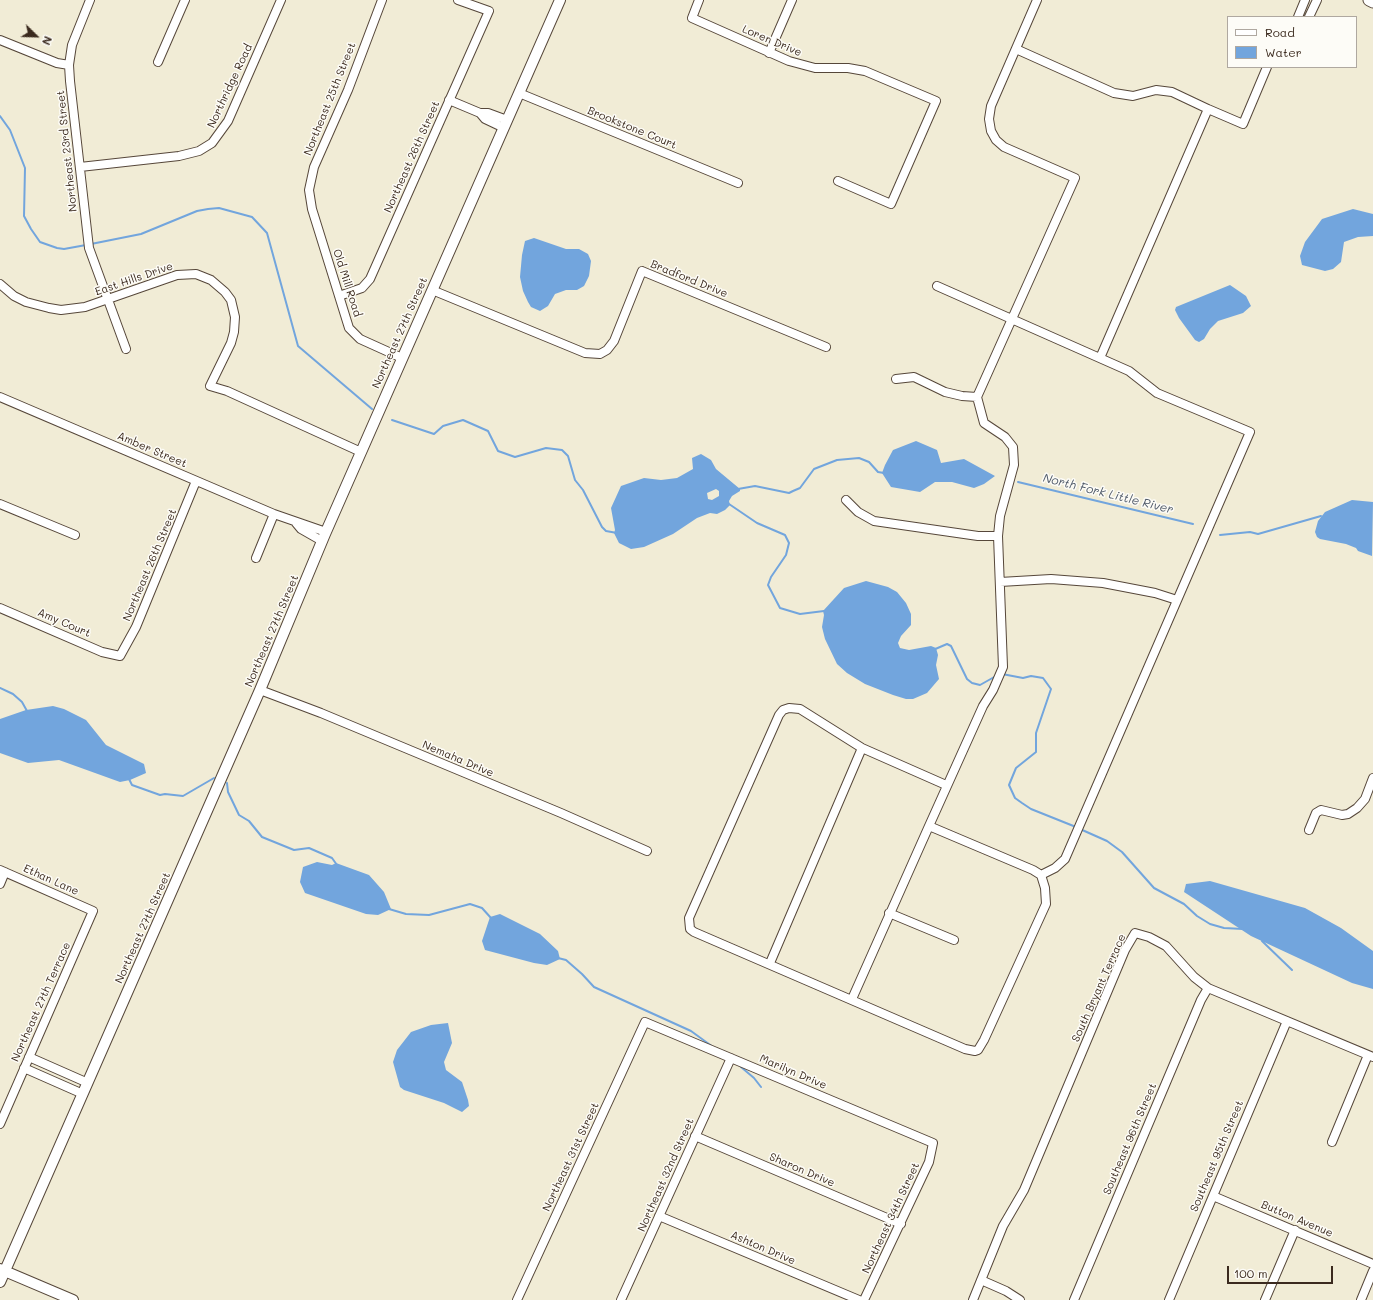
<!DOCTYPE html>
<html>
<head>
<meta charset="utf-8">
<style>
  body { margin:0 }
  #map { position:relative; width:1373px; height:1300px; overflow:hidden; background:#f1ecd6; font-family:Mali,sans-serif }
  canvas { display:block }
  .legend { position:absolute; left:1227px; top:16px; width:130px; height:52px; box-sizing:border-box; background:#fdfcf7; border:1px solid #afa8a0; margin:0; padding:5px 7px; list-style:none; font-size:12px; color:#3b2a1e }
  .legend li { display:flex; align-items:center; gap:8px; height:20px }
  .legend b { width:20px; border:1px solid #afa8a0 }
  .north { position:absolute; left:16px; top:16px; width:40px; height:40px; -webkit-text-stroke:3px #fdfcf7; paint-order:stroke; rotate:113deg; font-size:11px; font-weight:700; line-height:16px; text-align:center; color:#3b2a1e }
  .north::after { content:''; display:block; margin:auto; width:14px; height:18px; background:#3b2a1e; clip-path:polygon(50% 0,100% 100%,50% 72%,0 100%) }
  .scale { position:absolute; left:1227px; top:1266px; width:106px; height:18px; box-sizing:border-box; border:2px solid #3b2a1e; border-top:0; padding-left:5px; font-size:12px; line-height:14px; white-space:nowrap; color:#3b2a1e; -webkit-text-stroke:3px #fdfcf7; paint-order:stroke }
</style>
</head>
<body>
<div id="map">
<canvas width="1373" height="1300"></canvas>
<ul class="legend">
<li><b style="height:5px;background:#fff"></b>Road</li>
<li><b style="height:11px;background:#72a5dd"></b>Water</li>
</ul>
<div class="north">N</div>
<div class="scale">100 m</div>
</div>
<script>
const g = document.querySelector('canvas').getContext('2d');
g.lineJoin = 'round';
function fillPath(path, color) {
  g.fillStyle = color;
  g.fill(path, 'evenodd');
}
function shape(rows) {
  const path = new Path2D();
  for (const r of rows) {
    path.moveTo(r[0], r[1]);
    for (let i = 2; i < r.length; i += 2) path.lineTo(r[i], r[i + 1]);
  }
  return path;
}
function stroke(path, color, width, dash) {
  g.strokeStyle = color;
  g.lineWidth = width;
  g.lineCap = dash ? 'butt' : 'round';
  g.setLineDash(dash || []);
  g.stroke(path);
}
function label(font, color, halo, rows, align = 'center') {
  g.font = font + ' Mali,sans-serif';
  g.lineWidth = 3;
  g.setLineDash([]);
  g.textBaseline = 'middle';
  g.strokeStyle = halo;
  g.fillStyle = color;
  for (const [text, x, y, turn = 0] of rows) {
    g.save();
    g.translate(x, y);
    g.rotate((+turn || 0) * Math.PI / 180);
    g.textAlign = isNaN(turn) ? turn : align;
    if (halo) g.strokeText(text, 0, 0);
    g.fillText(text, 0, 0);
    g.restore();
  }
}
const water = shape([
  [1353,209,1373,214,1373,236,1358,237,1344,242,1341,262,1333,269,1325,271,1302,265,1300,256,1305,242,1322,219],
  [534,238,566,249,579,249,588,254,591,261,589,276,584,286,577,290,566,290,555,294,548,306,540,311,531,307,528,302,523,291,520,277,522,255,525,241],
  [1230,285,1246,296,1251,306,1243,313,1218,321,1210,329,1204,339,1199,342,1195,340,1179,318,1175,310,1176,307],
  [916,441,937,450,941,463,964,459,995,476,984,484,974,488,952,482,935,482,920,492,891,487,882,473,885,465,893,450],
  [701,454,711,460,716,469,740,489,740,491,732,496,729,501,730,505,725,510,717,514,710,513,697,518,673,534,644,547,631,549,619,543,614,533,615,530,611,508,621,486,644,478,661,480,677,478,693,469,692,458],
  [716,489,719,491,719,496,712,500,708,499,707,493],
  [1352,500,1373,502,1372,556,1358,551,1356,548,1346,544,1320,539,1317,537,1315,532,1318,521,1325,512],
  [866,581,888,587,897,592,906,603,911,614,911,625,901,636,898,643,900,648,909,650,931,646,936,648,938,655,936,665,939,679,927,693,913,699,906,699,893,695,865,684,847,673,837,664,825,639,822,627,824,615,823,611,844,588],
  [53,706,64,709,86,720,106,745,144,764,146,773,130,780,120,782,59,760,28,763,0,753,0,719,26,710],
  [317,862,332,865,336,863,369,875,384,892,391,909,378,915,366,914,305,893,300,882,303,867],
  [1210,881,1305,908,1341,928,1373,951,1373,989,1352,983,1251,936,1184,892,1186,884],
  [500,914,540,934,558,951,560,959,547,965,534,963,485,950,482,941,490,917],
  [448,1023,452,1043,444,1062,446,1070,462,1082,468,1100,469,1106,462,1112,444,1103,404,1090,400,1087,393,1062,397,1050,411,1032,431,1025]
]);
const stream = shape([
  [0,116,10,130,25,168,24,216,31,229,40,242,57,248,64,249,86,245],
  [91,244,141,234,197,211,208,209,219,208,252,217,267,233,298,346,372,409],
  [392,420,434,434,443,426,463,420,488,431,498,451,515,457,546,448,562,450,568,456,575,480,583,490,602,527,606,531,617,533],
  [1018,482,1193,524],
  [738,489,755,486,789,493,793,491,800,488,814,469,837,460,859,458,869,462,878,472,884,473],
  [729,504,757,523,785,535,789,543,786,555,771,577,768,585,780,608,800,614,824,611],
  [1220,535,1250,532,1258,534,1321,516],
  [933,650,947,644,951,646,967,679,972,683,980,685,996,676],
  [1002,674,1023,678,1031,676,1043,678,1051,689,1036,733,1036,752,1016,768,1009,785,1015,798,1022,803,1031,809,1076,827],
  [0,688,13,694,22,702,27,711],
  [129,779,132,785,160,795,165,794,183,796,214,778],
  [227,783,228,792,239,815,249,821,262,837,294,850,309,848,332,858,337,865],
  [1080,829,1107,841,1122,852,1154,888,1184,904,1197,916,1210,924,1224,928,1243,929],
  [389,909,406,914,429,915,470,904,482,908,491,918],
  [1262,941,1292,970],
  [558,958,566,960,582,974,594,987,691,1031,713,1047],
  [741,1067,754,1078,761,1087]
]);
const minor = shape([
  [90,0,72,45,69,65,70,81,89,248,126,349],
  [382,0,348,90,314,167,309,190,312,209,349,328,360,339,402,358],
  [699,0,692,18,789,61,815,68,848,68,865,71,936,101,891,204,838,181],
  [1298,17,1305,0],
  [1309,17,1317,0],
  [0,40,57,63,69,65],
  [1016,49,1114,93,1133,96,1156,90,1172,92,1208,109,1243,124,1267,67],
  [769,53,792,0],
  [158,62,185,0],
  [519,93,738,183],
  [449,100,480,113,488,113,507,120],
  [480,113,485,119,504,128],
  [80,167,179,156,199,151,212,143,228,121,281,0],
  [0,284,14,296,26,302,49,308,61,310,85,307,177,275,196,274,211,280,225,292,231,300,235,317,234,332,231,343,210,386,227,391,361,452],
  [937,286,1129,371,1157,393,1250,432,1065,859,1055,868,1041,875,1033,870,929,826,983,706,993,690,1003,667,998,536,1000,516,1014,465,1013,447,1005,437,984,423,977,397],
  [432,290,585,353,600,354,607,350,614,341,642,271,826,347],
  [339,296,362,288,370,279,489,11,458,0],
  [1100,358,1208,109],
  [896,379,914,377,945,392,962,396,977,397,1075,178,1004,147,996,140,991,131,989,119,991,106,1037,0],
  [0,397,274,514,326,532],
  [846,500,858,512,874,521,978,536,998,536],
  [0,504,75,535],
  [296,523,301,529,322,541],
  [256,558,274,514],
  [1000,582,1051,579,1103,583,1155,593,1177,600],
  [0,608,102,652,120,656,136,627,196,481],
  [260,690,321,713,561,813,647,851],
  [946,785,862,748,800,709,789,708,783,710,779,715,689,918,690,929,694,932,965,1049,975,1051,978,1050,984,1040,1046,904,1045,888,1041,875],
  [1309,830,1316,813,1321,810,1342,815,1348,814,1357,808,1365,799,1373,778],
  [0,870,93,911,0,1124],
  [0,884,5,872],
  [889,913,954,940],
  [770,963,862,748],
  [852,999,929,826],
  [29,1057,88,1083],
  [24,1068,83,1094],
  [695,1136,901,1224],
  [1332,1142,1368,1055],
  [1213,1196,1373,1264],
  [659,1216,859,1300],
  [981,1280,1006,1291,1020,1300],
  [517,1300,645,1022,933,1143,929,1162,864,1300],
  [621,1300,731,1058],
  [973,1300,1003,1226,1024,1190,1125,950,1135,933,1149,937,1166,946,1194,977,1208,988,1373,1057],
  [1074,1300,1201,1000,1208,988],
  [1169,1300,1287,1021],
  [1265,1300,1295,1230],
  [1361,1300,1373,1271]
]);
const tertiary = shape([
  [0,1269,73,1300],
  [0,1282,260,690,325,534,560,0]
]);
const secondary = shape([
  [1369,0,1373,2]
]);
const streetNames = [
  ["Loren Drive",772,41,23],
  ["Northridge Road",230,86,-65],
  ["Northeast 25th Street",330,99,-68],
  ["Brookstone Court",632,128,22],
  ["Northeast 23rd Street",67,151,-96],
  ["Northeast 26th Street",412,157,-66],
  ["East Hills Drive",134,279,-19],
  ["Bradford Drive",689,279,22],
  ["Old Mill Road",347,283,72],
  ["Northeast 27th Street",400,333,-66],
  ["Amber Street",152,450,23],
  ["Northeast 26th Street",150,565,-67],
  ["Amy Court",64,623,23],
  ["Northeast 27th Street",272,631,-67],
  ["Nemaha Drive",458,759,23],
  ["Ethan Lane",51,880,24],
  ["Northeast 27th Street",143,928,-66],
  ["South Bryant Terrace",1099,988,-66],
  ["Northeast 27th Terrace",41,1002,-66],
  ["Marilyn Drive",793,1072,23],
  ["Southeast 96th Street",1130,1139,-67],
  ["Southeast 95th Street",1217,1156,-67],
  ["Northeast 31st Street",571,1157,-65],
  ["Sharon Drive",802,1170,23],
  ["Northeast 32nd Street",666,1175,-66],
  ["Northeast 34th Street",891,1218,-65],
  ["Button Avenue",1297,1219,23],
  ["Ashton Drive",763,1248,23]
];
const waterNames = [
  ["North Fork Little River",1108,494,14]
];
fillPath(water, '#72a5dd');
stroke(stream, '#72a5dd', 2);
stroke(minor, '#56473a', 10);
stroke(tertiary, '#56473a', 12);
stroke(secondary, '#56473a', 13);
stroke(minor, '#fff', 8);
stroke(tertiary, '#fff', 10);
stroke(secondary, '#fff', 11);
label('11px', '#3b2a1e', '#fdfcf7', streetNames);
label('italic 12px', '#515b6a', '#fdfcf7', waterNames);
</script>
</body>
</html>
